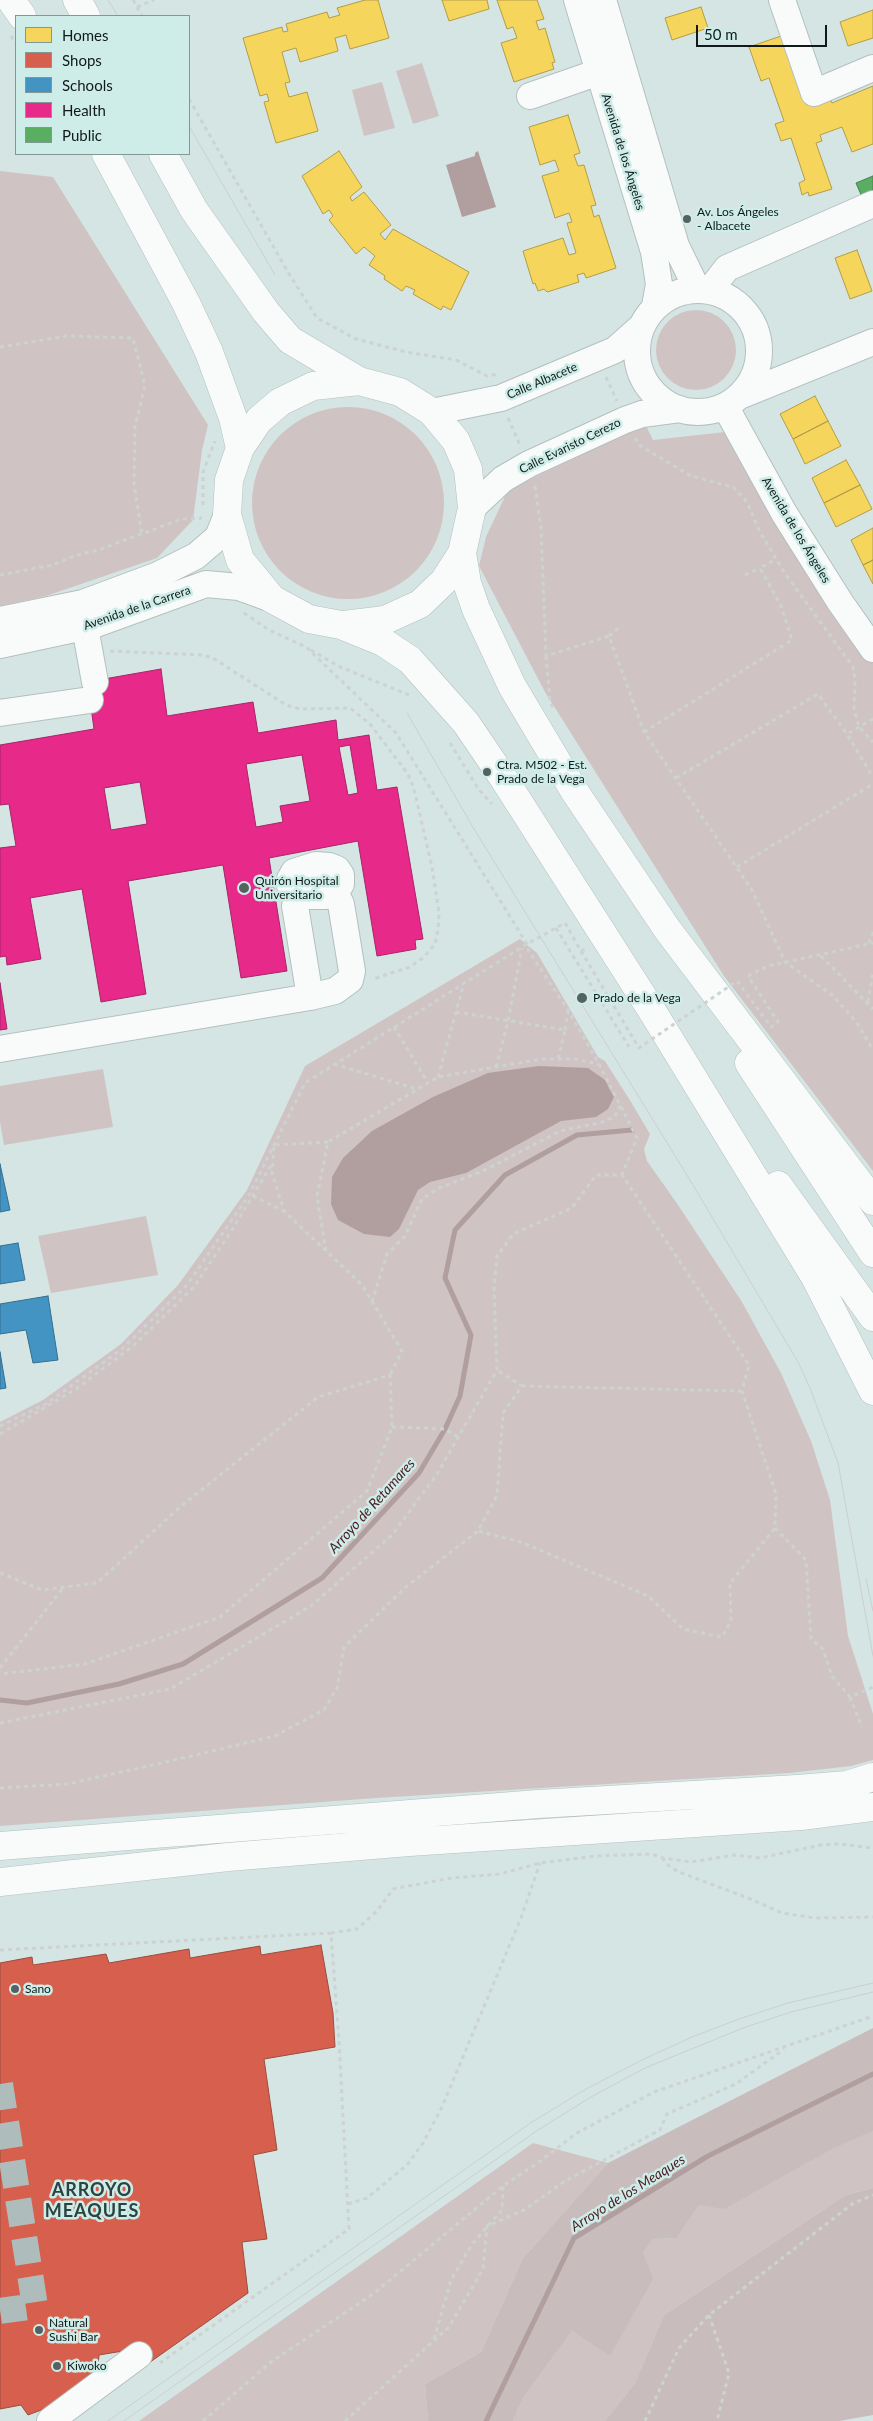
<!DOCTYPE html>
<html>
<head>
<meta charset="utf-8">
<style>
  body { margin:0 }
  #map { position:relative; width:873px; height:2421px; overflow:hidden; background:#d5e5e3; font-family:Lato,sans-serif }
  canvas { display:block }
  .legend { position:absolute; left:15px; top:15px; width:175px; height:140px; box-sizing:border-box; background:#ceece8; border:1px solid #829895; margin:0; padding:6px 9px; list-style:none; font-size:15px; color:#101b19 }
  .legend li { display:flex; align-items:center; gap:10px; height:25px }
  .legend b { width:25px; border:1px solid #829895 }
  .scale { position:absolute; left:696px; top:25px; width:131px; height:22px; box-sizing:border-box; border:2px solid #101b19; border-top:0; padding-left:6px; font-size:15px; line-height:18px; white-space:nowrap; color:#101b19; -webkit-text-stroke:4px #ceece8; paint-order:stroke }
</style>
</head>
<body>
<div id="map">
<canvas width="873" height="2421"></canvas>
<ul class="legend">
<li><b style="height:14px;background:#f6d55c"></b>Homes</li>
<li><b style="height:14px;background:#d6604d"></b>Shops</li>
<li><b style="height:14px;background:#4393c3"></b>Schools</li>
<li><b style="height:14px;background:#e7298a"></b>Health</li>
<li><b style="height:14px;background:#5aae61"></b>Public</li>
</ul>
<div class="scale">50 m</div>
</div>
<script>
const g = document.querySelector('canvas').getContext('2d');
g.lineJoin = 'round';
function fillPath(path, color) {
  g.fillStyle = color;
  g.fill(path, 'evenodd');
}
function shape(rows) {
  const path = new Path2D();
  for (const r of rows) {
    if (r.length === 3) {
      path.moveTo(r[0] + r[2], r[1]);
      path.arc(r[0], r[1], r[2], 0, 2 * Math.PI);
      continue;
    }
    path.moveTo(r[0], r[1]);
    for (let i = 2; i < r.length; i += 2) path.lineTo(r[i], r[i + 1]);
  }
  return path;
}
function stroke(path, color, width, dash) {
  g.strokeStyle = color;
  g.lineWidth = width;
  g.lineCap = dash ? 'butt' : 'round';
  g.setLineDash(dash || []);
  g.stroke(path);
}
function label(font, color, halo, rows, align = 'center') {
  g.font = font + ' Lato,sans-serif';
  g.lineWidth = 5;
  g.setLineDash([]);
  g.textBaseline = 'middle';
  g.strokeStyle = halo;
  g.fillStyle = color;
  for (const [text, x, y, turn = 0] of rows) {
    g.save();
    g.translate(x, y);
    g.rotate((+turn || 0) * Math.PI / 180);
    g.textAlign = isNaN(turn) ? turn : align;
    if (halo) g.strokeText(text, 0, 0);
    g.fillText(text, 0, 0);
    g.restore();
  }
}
const green = shape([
  [422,63,439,116,413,124,396,71],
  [382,82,395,128,364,136,352,90],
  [0,171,53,177,208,425,202,450,193,520,157,558,46,596,0,606],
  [696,350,40],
  [348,503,96],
  [645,424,653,440,725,432,873,653,873,1171,724,976,545,692,479,566,486,537,508,490],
  [520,939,537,953,598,1057,605,1061,631,1102,650,1134,644,1149,647,1161,678,1205,742,1302,781,1373,811,1441,830,1500,848,1636,873,1714,873,1760,851,1766,789,1773,376,1798,0,1826,0,1422,43,1400,121,1344,178,1285,247,1190,305,1066],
  [103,1069,113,1127,4,1145,0,1122,0,1086],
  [146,1216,158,1275,51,1293,38,1236],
  [873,2131,873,2188,846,2195,664,2315,635,2383,605,2421,513,2421,523,2398,572,2331,610,2355,643,2253,653,2239,677,2238,699,2205],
  [533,2143,608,2163,523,2258,481,2352,425,2384,428,2421,139,2421]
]);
const forest = shape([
  [873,2028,873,2131,830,2150,724,2209,699,2205,677,2238,653,2239,643,2253,653,2279,610,2356,572,2331,523,2398,513,2421,428,2421,425,2384,481,2352,523,2258,608,2163],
  [873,2188,873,2415,839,2421,605,2421,635,2383,664,2315,846,2195]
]);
const water = shape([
  [478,151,496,207,462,217,446,165,475,156,475,153],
  [539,1066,588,1068,605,1080,610,1090,614,1097,608,1109,596,1117,561,1121,466,1173,430,1182,418,1190,399,1229,390,1237,364,1234,338,1220,331,1204,332,1177,343,1158,372,1131,433,1097,488,1073]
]);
const homes = shape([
  [365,0,378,0,389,38,350,49,346,35,335,38,338,51,300,62,296,48,282,52,290,82,285,83,289,97,307,92,318,131,276,143,264,102,269,101,267,94,260,96,243,38,282,27,283,32,288,31,286,24,327,12,329,18,340,15,337,8,365,0],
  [442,0,487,0,489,9,449,21,442,0],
  [497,0,537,0,544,19,536,21,539,30,545,28,555,62,552,63,554,69,514,82,501,43,517,38,513,27,507,29,497,0],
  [701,7,708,28,672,40,665,18,701,7],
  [873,10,873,38,848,46,840,22,873,10],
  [784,35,807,105,829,96,832,103,873,86,873,144,852,152,842,127,820,135,822,141,816,143,832,189,809,196,808,192,802,195,799,183,805,180,791,138,781,141,775,124,784,121,769,78,761,81,749,47,784,35],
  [568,115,580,153,574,155,578,166,584,165,596,205,591,206,594,217,599,215,616,268,586,278,584,273,577,275,579,282,547,292,544,289,538,291,535,283,533,284,523,251,563,238,569,255,576,253,567,223,572,222,569,213,555,218,542,176,559,171,555,160,540,165,529,127,568,115],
  [339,151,362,187,350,197,352,201,364,192,391,225,380,234,385,240,393,229,469,272,451,310,443,306,441,310,413,294,415,290,406,286,402,291,384,279,385,276,369,265,375,256,364,247,356,254,329,220,333,216,329,210,323,214,302,176,339,151],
  [857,250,872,291,850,299,835,258,857,250],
  [815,396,828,421,793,439,780,414,815,396],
  [828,421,841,446,805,464,793,439,828,421],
  [846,460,860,485,824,503,812,478,846,460],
  [860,485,872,509,836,527,824,503,860,485],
  [873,528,873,560,863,565,851,540,873,528],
  [873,560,873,584,863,565,873,560]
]);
const shops = shape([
  [321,1945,333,2013,335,2047,264,2059,277,2150,253,2155,267,2239,242,2242,248,2293,146,2365,135,2349,99,2355,97,2378,57,2404,28,2415,21,2405,0,2409,0,1963,32,1957,33,1965,106,1954,109,1963,189,1949,190,1958,260,1946,261,1955,321,1945]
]);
const schools = shape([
  [0,1164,10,1210,0,1212,0,1164],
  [18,1243,25,1280,0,1284,0,1246,18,1243],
  [48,1296,58,1360,33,1363,26,1330,0,1334,0,1304,48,1296],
  [0,1352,6,1388,0,1389,0,1352]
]);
const health = shape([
  [161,669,167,716,253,702,258,733,336,720,338,740,369,735,377,790,397,787,423,939,415,940,416,949,377,956,358,841,269,858,287,971,241,978,223,865,128,881,146,994,101,1002,82,889,30,898,41,959,7,965,6,956,0,957,0,848,16,846,9,804,0,805,0,745,94,729,90,700,104,679,161,669],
  [350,745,358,793,348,795,339,747,350,745],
  [302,755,310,801,280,806,283,822,256,827,246,764,302,755],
  [140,782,147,824,111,830,104,788,140,782],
  [0,983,7,1029,0,1030,0,983]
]);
const public = shape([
  [873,176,873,192,862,197,856,183,873,176]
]);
const stream = shape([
  [0,1700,27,1703,119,1684,183,1664,322,1578,419,1473,445,1429,460,1396,471,1335,445,1278,455,1230,505,1175,577,1135,632,1130],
  [486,2421,574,2238,708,2156,873,2074]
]);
const minorTunnel = shape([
  [0,2084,35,2306,0,2311]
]);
const path = shape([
  [133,0,142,16],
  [137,7,154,0],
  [11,36,16,44],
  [189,99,289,274,317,318,356,339,406,352,456,360,487,376,499,374],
  [0,347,67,336,133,338,145,386,135,426,134,484,142,534],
  [606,377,617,401],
  [508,418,520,445],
  [635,438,639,445,691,476,733,487,747,502,759,530,784,572,853,667,855,679,854,709,859,727,873,742],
  [535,486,541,528,546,656,609,636,644,732,752,890,785,962,832,995,857,1023,873,1050],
  [203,505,203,472,215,441],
  [0,575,53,565,74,556,101,549,182,519,202,518],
  [745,575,760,568],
  [244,613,269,630,306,647,396,733,527,944,528,950,568,1010,599,1064,637,1138,622,1175],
  [609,636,621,626],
  [311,650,340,667,412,696],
  [110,651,203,655,213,658,286,705,300,709,350,708,370,724,408,774,414,789,432,867,439,913,438,930,435,944,424,957,410,967,373,979],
  [546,656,550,699,553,709],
  [873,719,847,734,873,777],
  [644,732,792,640,781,606,760,568,776,559],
  [450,743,479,790,492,804],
  [676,778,818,694,847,734],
  [737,867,873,784],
  [556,928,629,1047],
  [869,943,873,932],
  [821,956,873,1009],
  [748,976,768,966,873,943],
  [868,1002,873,972],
  [456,1012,565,1030,558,1059],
  [394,1027,428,1083],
  [565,1030,568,1011],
  [334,1064,417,1089],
  [496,1067,508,1021,522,948],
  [438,1077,464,983],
  [328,1142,274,1145,272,1173,284,1211,362,1285,402,1351,390,1375],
  [253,1196,284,1211],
  [326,1251,317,1196,328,1142,438,1077,542,1059,575,1059,599,1064],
  [372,1302,387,1254,405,1236,422,1199,437,1189,485,1170,560,1131,603,1122,615,1116,620,1106],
  [522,1386,741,1391],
  [0,1426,46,1404,122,1349,187,1285,249,1195,305,1083,527,944,565,923,581,951,588,948],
  [392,1427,445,1429,458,1437],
  [0,1434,76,1389,133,1346,164,1316,194,1287,232,1230,272,1164],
  [775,1528,806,1560,811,1639,823,1649,832,1676,850,1697,873,1687],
  [0,1573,42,1590,97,1583,180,1507,318,1397,390,1375,392,1427,367,1491,220,1617,85,1664,0,1674],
  [0,1668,63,1588],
  [850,1697,862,1727],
  [0,1723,170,1689,311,1606,392,1535,437,1474,497,1370,494,1288,497,1256,513,1234,572,1208,596,1175,622,1175,749,1365,742,1391,776,1494,775,1528,730,1583,731,1621,722,1637,683,1629,648,1596,521,1542,478,1531,497,1495,503,1413,522,1386,497,1370],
  [0,1788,67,1784,149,1766,275,1736,324,1710,337,1688,344,1647,407,1586,478,1531],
  [662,1858,670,1867,679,1872,748,1898,782,1913,815,1918,873,1917],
  [331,1933,357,1929,377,1911,393,1889,451,1878,500,1874,540,1863,595,1856,652,1854,663,1858,691,1862,734,1855,760,1858,821,1845,839,1844,873,1848],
  [0,1950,331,1933,339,2041,349,2229,160,2363],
  [348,2204,367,2198,407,2165,423,2143,442,2107,521,1918,540,1863],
  [709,2315,729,2373,717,2421],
  [434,2339,451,2280,472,2244,502,2210,503,2186],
  [203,2421,271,2362,373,2294,503,2186,539,2162,577,2133,654,2092,873,2016],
  [345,2421,449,2327,483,2269,487,2226,524,2210,565,2181,660,2130,667,2114,736,2084,784,2049],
  [645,2421,679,2348,709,2315,852,2204,873,2195]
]);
const minor = shape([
  [577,0,654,252,659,284,655,306],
  [603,0,676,246,697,289],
  [782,0,814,93,873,68],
  [530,96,599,72],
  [698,351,61],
  [710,290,727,268,873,204],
  [742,395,873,342],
  [725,406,784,513,840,602,873,649],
  [432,412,501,398,615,350,642,326],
  [472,508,503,479,529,464,625,420,642,414,680,409],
  [0,620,83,603,158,575,196,556,218,537,227,515],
  [85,627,95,682],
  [0,645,93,625,206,584,239,587,272,599],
  [0,713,90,700],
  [316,865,329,866,337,869,341,875,341,884,335,893,326,896,298,896,290,886,290,879,294,872,316,865],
  [295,906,310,997],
  [0,1049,310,997,335,991,350,980,352,971,341,904,335,893],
  [50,2421,139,2355]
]);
const highway = shape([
  [11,0,22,16],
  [77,0,86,16],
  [106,154,186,303,209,352,233,418,240,448],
  [163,154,194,210,266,312,290,340,359,381,400,392,432,412,456,441,468,469,472,508,462,553,444,581,420,604,385,620,344,625],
  [359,381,313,386,280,402,259,420,240,448,229,480,227,515,240,560,272,599,309,619,341,625,383,642,410,660,466,723,504,779,654,1014,815,1277,873,1391],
  [462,553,467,583,476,609,512,686,575,792,667,929,873,1201],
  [749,1063,873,1253],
  [778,1185,873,1317],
  [0,1846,538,1804,797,1789,847,1785,873,1777],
  [0,1882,228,1857,409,1842,801,1816,873,1807]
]);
const tram = shape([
  [108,0,118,16],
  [189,126,275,275],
  [407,713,474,829,693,1185,798,1362,810,1388,838,1463,873,1656],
  [866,1579,873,1611],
  [108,2421,532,2122,586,2089,642,2060,692,2037,739,2019,788,2003,873,1983],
  [124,2421,538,2130,591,2097,645,2068,743,2028,791,2012,873,1992]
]);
const pathBridge = shape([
  [581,951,639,1048,737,981,771,1027,778,1022,748,976]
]);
const markers = [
  [687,219,5,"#556260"],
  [487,772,5,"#556260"],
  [244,888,6,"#556260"],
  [582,998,6,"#556260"],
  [15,1989,5,"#556260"],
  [39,2330,5,"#556260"],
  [57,2366,5,"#556260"]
];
const streetNames = [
  ["Avenida de los Ángeles",623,152,73],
  ["Calle Albacete",542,381,-23],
  ["Calle Evaristo Cerezo",570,446,-26],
  ["Avenida de los Ángeles",796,530,59],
  ["Avenida de la Carrera",137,608,-19]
];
const poiNames = [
  ["Av. Los Ángeles",697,212],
  ["- Albacete",697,226],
  ["Ctra. M502 - Est.",497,765],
  ["Prado de la Vega",497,779],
  ["Quirón Hospital",255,881],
  ["Universitario",255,895],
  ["Prado de la Vega",593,998],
  ["Sano",25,1989],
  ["Natural",49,2323],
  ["Sushi Bar",49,2337],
  ["Kiwoko",67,2366]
];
const waterNames = [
  ["Arroyo de Retamares",372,1506,-48],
  ["Arroyo de los Meaques",628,2193,-32]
];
const districtNames = [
  ["ARROYO",92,2190],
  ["MEAQUES",92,2211]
];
fillPath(green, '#d0c3c4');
fillPath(forest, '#c8bcbd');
fillPath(water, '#b19e9f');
fillPath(homes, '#f6d55c');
stroke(homes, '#b19d48', 1);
fillPath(shops, '#d6604d');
stroke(shops, '#9b4b3d', 1);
fillPath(schools, '#4393c3');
stroke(schools, '#346f90', 1);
fillPath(health, '#e7298a');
stroke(health, '#a62568', 1);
fillPath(public, '#5aae61');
stroke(public, '#44824b', 1);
stroke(stream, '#b19e9f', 5);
stroke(minorTunnel, '#aebdbb', 26, [26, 13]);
stroke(minor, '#b3c0be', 28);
stroke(highway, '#b3c0be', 29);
stroke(path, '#cdd2d2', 3, [4, 4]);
stroke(minor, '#f9fbfb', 26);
stroke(highway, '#f9fbfb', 28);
stroke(tram, '#cbcfcf', 1);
stroke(pathBridge, '#cdd2d2', 3, [4, 4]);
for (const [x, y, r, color] of markers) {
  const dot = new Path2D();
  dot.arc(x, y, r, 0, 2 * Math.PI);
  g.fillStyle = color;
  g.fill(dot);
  stroke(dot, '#ceece8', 2);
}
label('12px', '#101b19', '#ceece8', streetNames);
label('12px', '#101b19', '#ceece8', poiNames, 'left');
label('italic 14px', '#4f2027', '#ceece8', waterNames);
g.letterSpacing = '1px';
label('bold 18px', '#2b4441', '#ceece8', districtNames);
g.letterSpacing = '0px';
</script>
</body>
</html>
